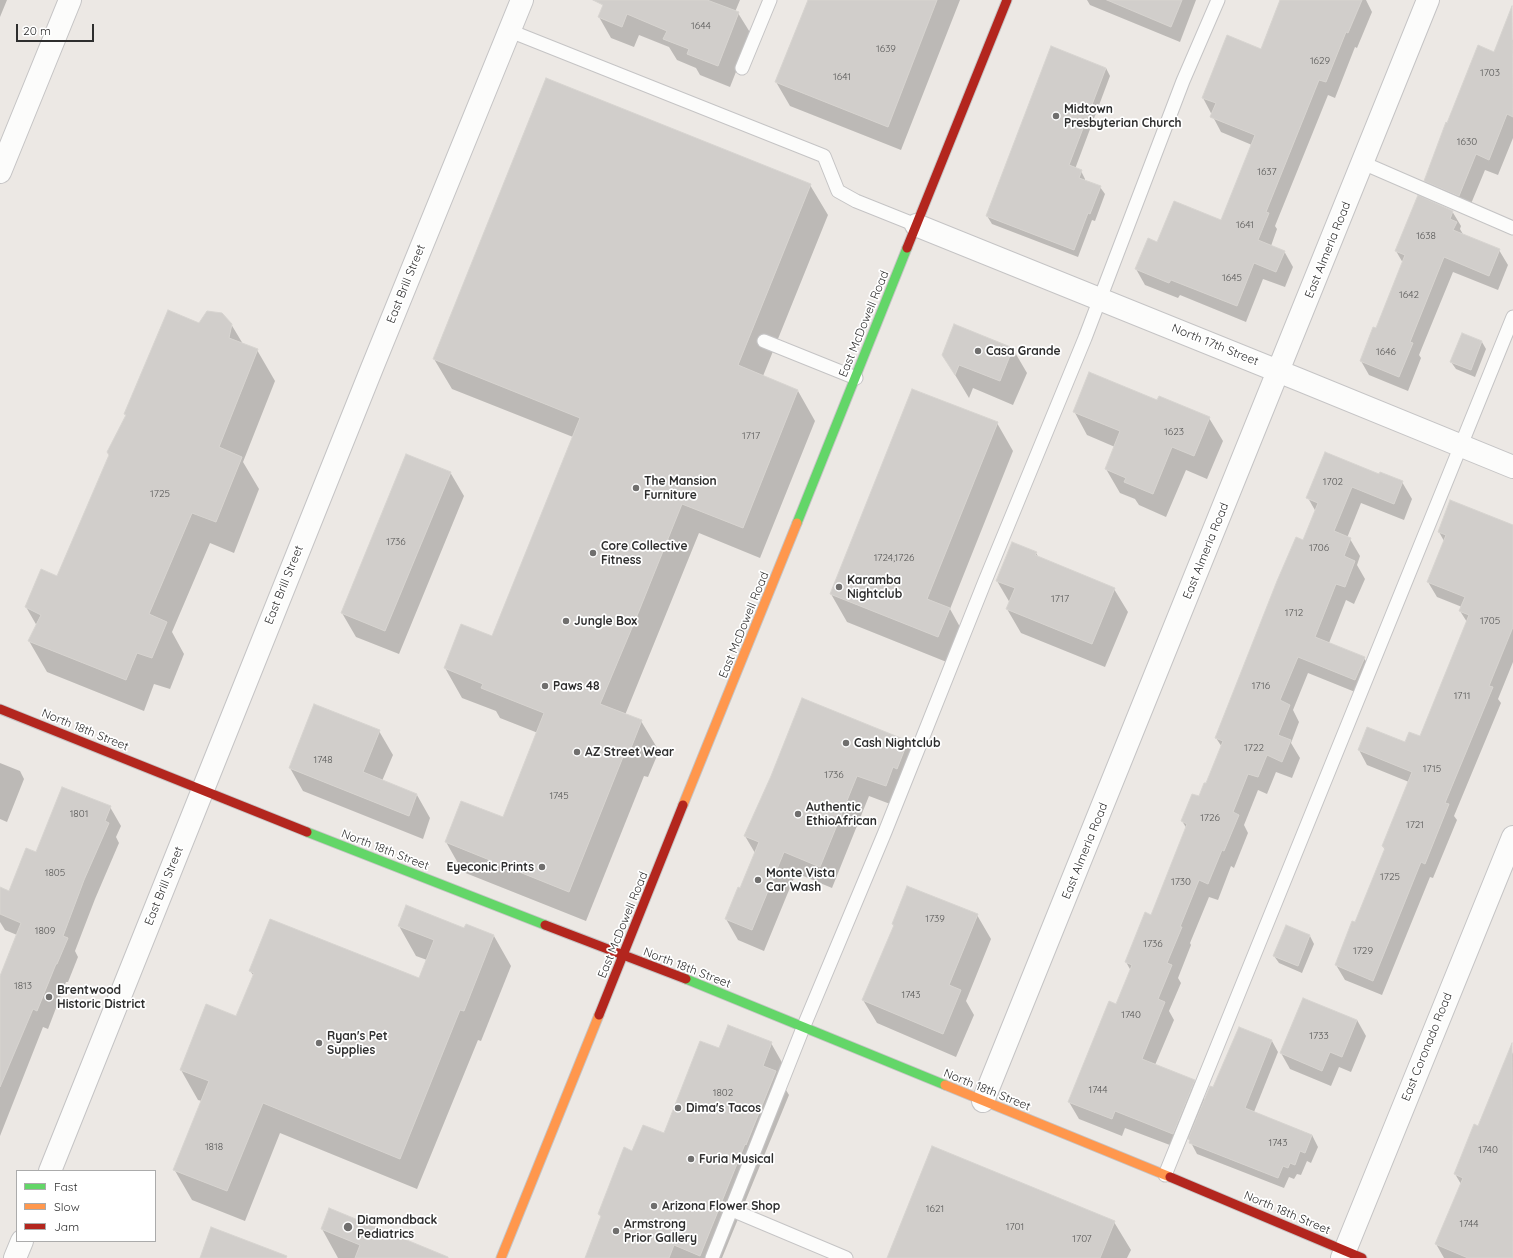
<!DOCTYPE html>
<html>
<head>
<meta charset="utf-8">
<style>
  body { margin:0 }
  #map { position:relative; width:1513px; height:1258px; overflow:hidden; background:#ece8e4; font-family:Quicksand,sans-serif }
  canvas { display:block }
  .legend { position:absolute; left:16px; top:1170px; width:140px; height:72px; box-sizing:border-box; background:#fff; border:1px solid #ababab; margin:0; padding:5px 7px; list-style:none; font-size:12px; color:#2e2e2e }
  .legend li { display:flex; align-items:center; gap:8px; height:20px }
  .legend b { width:20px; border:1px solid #ababab }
  .scale { position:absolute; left:16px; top:24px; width:78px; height:18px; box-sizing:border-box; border:2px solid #2e2e2e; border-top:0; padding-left:5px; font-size:12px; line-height:14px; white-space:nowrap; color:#2e2e2e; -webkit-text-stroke:3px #fff; paint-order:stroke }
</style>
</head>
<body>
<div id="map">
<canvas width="1513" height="1258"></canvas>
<ul class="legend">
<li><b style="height:5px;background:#63d668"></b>Fast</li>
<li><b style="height:5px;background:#ff974d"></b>Slow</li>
<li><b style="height:5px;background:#b3261e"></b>Jam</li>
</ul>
<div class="scale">20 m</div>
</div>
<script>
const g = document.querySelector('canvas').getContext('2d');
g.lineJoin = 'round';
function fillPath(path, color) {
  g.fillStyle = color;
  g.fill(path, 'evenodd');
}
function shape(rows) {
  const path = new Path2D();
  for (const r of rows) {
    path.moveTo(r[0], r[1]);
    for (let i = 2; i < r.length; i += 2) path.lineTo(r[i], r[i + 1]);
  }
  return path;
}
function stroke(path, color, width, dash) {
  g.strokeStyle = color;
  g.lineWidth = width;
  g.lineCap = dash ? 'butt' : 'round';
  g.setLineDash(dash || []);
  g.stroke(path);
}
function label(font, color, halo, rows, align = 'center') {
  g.font = font + ' Quicksand,sans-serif';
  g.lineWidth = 3.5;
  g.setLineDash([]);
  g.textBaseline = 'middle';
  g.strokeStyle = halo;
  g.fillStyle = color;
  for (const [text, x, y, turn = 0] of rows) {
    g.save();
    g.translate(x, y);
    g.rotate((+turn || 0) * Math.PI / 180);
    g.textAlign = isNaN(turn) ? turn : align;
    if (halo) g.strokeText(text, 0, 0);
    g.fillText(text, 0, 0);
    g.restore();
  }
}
const shadow = shape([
  [0,0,7,0,0,17],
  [606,0,740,0,735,12,738,13,751,34,730,87,700,75,696,68,677,60,669,47,639,35,634,47,611,38,599,17],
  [809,0,960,0,901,150,790,106,776,82],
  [1087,0,1196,0,1180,42,1090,5],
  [1281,0,1366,0,1372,12,1357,48,1355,47,1335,98,1328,95,1275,226,1277,229,1271,246,1284,251,1293,267,1285,287,1263,279,1246,322,1180,295,1178,298,1145,285,1136,269,1157,243,1222,221,1252,145,1221,132,1203,98,1261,51],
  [1501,35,1513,40,1513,138,1498,175,1485,170,1468,211,1434,196,1425,181,1494,53],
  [1106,68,1110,76,1075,169,1081,171,1085,179,1085,181,1100,187,1105,194,1095,221,1092,220,1078,257,992,224,987,216],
  [810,185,828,215,763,376,798,391,815,421,760,558,699,533,625,715,641,721,659,751,648,777,644,776,586,921,463,872,446,842,503,819,538,733,500,718,496,711,462,698,445,668,492,637,573,437,452,389,434,359],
  [1452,211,1461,226,1460,229,1464,236,1499,250,1508,265,1498,290,1453,272,1419,355,1421,358,1408,391,1369,375,1361,361,1377,329,1403,263,1396,251],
  [199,324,231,324,243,344,257,350,275,381,243,462,259,489,234,553,210,543,172,632,184,654,170,689,154,684,144,711,47,672,29,641,37,626,26,607,58,578],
  [955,325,1013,349,1027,373,1013,405,973,388,969,398,943,355],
  [1463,334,1482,342,1486,349,1475,377,1456,369,1451,362],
  [1158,401,1209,418,1223,441,1207,479,1186,470,1166,517,1139,505,1135,499,1120,493,1106,469,1115,447,1087,435,1074,411],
  [997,423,1013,451,950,609,965,636,954,665,847,622,831,594],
  [450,472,464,496,399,654,356,637,342,613],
  [1379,475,1402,482,1412,499,1404,520,1361,503,1347,538,1350,539,1360,556,1357,565,1365,579,1354,604,1346,600,1329,643,1364,658,1374,675,1365,696,1308,673,1293,710,1299,722,1291,743,1300,758,1292,778,1276,772,1267,794,1258,790,1244,825,1248,833,1234,868,1231,866,1218,900,1209,897,1190,943,1191,945,1178,978,1181,983,1169,1011,1174,1020,1155,1065,1194,1081,1205,1100,1214,1088,1239,1028,1272,1041,1278,1052,1254,1112,1312,1135,1318,1147,1311,1163,1307,1161,1301,1175,1297,1174,1294,1179,1289,1177,1284,1188,1197,1154,1188,1137,1183,1150,1125,1128,1122,1136,1079,1119,1069,1102,1117,1005,1131,971,1126,962,1151,916,1187,829,1182,821,1199,798,1207,785,1222,747,1216,738,1316,512,1308,498],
  [1513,526,1513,662,1498,699,1501,703,1454,816,1457,820,1433,878,1430,877,1382,995,1345,980,1336,965,1356,923,1385,851,1383,846,1409,782,1367,765,1359,750,1405,743,1420,738,1467,622,1460,611,1462,607,1437,597,1428,582,1444,541,1439,532],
  [1036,553,1039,558,1114,589,1128,612,1105,667,1021,633,1007,609,1010,603,997,581],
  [379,731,393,755,382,781,417,795,430,818,423,839,303,791,290,768],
  [907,742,920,763,898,807,869,796,832,888,796,873,764,951,738,940,726,919,741,889,755,853,745,836],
  [0,763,20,771,24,779,7,822,0,819],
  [110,807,121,826,116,837,119,843,95,899,75,951,78,957,68,982,66,982,48,1029,43,1027,0,1136,0,979,17,935,5,930,0,922,0,897,10,892,36,853],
  [977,915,991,939,966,1001,974,1015,956,1057,877,1023,863,1000,894,927,893,924],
  [467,925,494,936,511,966,481,1041,478,1040,417,1189,280,1133,245,1221,192,1200,174,1169,202,1101,198,1100,181,1070,237,1018,254,976,250,971,419,979,427,960,416,956,399,926,465,930],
  [1310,936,1314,944,1302,973,1279,963,1274,956],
  [1357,1020,1366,1036,1351,1072,1339,1067,1331,1086,1290,1069,1281,1053],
  [771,1043,784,1066,780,1080,789,1095,722,1258,586,1258,602,1218,599,1213,633,1153,664,1135,719,1050],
  [1513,1052,1513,1258,1444,1258,1436,1244,1461,1184,1455,1174,1479,1127],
  [1114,1222,1131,1250,1127,1258,888,1258],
  [322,1229,425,1258,338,1258]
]);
const building = shape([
  [593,0,707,0,739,12,718,66,687,54,689,49,663,39,667,31,627,14,622,27,598,17,603,5,593,0],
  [808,0,937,0,888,127,775,82,808,0],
  [1107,0,1182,0,1171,27,1107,0],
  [1280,0,1362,0,1348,33,1346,32,1326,82,1319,80,1266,212,1269,213,1258,240,1285,251,1276,272,1254,263,1237,306,1171,280,1169,283,1135,269,1148,238,1157,242,1174,201,1221,220,1255,135,1210,117,1216,103,1202,98,1227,35,1261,49,1280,0],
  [1512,6,1513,117,1507,114,1489,160,1476,154,1459,196,1424,181,1446,122,1447,123,1478,45,1494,52,1512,6],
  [1051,46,1106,68,1069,165,1082,170,1079,178,1101,186,1090,214,1088,213,1074,250,986,216,1051,46],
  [546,78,811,184,738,365,798,390,743,528,682,504,639,611,600,704,642,720,631,748,627,747,569,892,445,842,461,801,503,817,544,713,481,688,483,684,444,668,461,624,492,636,580,418,433,359,546,78],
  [1418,195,1453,211,1450,219,1457,222,1453,230,1500,249,1489,276,1444,257,1410,342,1413,343,1399,377,1360,361,1373,327,1376,328,1405,255,1395,251,1418,195],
  [168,310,199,323,207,311,222,313,232,324,229,338,258,349,219,447,242,457,216,522,192,513,149,614,167,622,152,658,137,653,126,680,28,641,41,615,25,607,41,569,57,576,109,455,107,452,126,415,124,414,168,310],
  [954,324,1013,348,1000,381,959,365,955,375,942,355,954,324],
  [1462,333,1482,341,1471,370,1450,362,1462,333],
  [1089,372,1157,400,1159,396,1210,417,1194,456,1172,447,1153,494,1124,482,1126,478,1105,469,1120,431,1073,412,1089,372],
  [912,389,998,422,927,599,950,608,938,637,830,594,912,389],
  [1325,452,1379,474,1380,472,1403,481,1394,504,1352,487,1334,531,1351,538,1344,556,1355,561,1345,587,1336,584,1315,637,1365,657,1355,680,1298,657,1280,700,1290,705,1278,735,1291,740,1282,762,1267,755,1258,777,1248,774,1233,812,1239,815,1224,851,1222,850,1208,884,1199,880,1180,927,1182,927,1167,963,1172,965,1158,999,1165,1002,1142,1059,1195,1080,1173,1134,1115,1111,1112,1119,1068,1102,1109,1001,1116,1004,1132,965,1125,962,1145,912,1151,915,1187,824,1181,821,1192,794,1199,796,1204,783,1206,783,1223,741,1215,738,1277,581,1296,537,1303,540,1318,503,1306,498,1325,452],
  [406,454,451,472,385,631,341,613,406,454],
  [1450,500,1513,525,1513,627,1489,686,1493,687,1445,803,1449,804,1425,864,1421,862,1373,981,1335,965,1352,921,1355,922,1385,848,1382,846,1412,772,1358,750,1367,727,1405,742,1409,732,1420,736,1469,615,1459,611,1465,597,1427,582,1446,535,1438,532,1450,500],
  [1012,542,1037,552,1035,555,1115,588,1092,644,1006,609,1015,588,996,581,1012,542],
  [802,698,908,741,897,769,893,767,886,786,857,776,820,867,784,852,752,930,725,919,738,887,740,888,759,842,744,836,771,776,802,698],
  [314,704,380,730,363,772,417,794,409,816,289,768,314,704],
  [62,787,111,806,105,821,109,823,84,880,63,936,68,938,57,964,56,964,37,1011,33,1009,0,1087,0,976,21,923,0,914,0,887,9,891,26,848,36,852,62,787],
  [907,886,978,914,949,985,961,990,943,1034,862,1000,894,925,892,924,907,886],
  [406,905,464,928,466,924,494,935,464,1011,460,1010,400,1159,263,1103,227,1191,173,1170,209,1081,180,1070,206,1004,236,1016,254,973,249,971,270,919,419,978,434,940,398,926,406,905],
  [1286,925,1310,935,1298,966,1273,956,1286,925],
  [1303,998,1357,1020,1342,1057,1330,1052,1322,1071,1280,1053,1303,998],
  [728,1025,772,1042,763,1066,776,1071,746,1145,745,1144,700,1256,674,1245,669,1258,585,1258,601,1216,598,1214,624,1147,632,1151,643,1125,664,1133,700,1041,719,1048,728,1025],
  [1239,1027,1272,1040,1245,1108,1312,1135,1305,1153,1300,1151,1295,1165,1290,1163,1288,1168,1283,1166,1278,1178,1189,1143,1190,1140,1188,1139,1210,1086,1213,1087,1239,1027],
  [1512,1043,1513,1258,1468,1258,1435,1244,1463,1178,1454,1174,1474,1124,1478,1126,1512,1043],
  [932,1146,1115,1221,1100,1258,887,1258,932,1146],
  [329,1208,448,1257,448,1258,355,1258,360,1245,321,1229,329,1208],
  [211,1227,287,1256,286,1258,200,1258,211,1227]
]);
const lane = shape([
  [510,31,824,156,838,191,856,201,916,225],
  [742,68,770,0],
  [1363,163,1513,228],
  [764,341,856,378],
  [1165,1175,1513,317],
  [732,1210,846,1258],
  [712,1258,803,1028,885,832,985,581,1085,338,1183,81,1218,0]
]);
const street = shape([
  [0,172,70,0],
  [916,225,1300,380,1513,467],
  [983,1101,1428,0],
  [50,1171,372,368,522,0],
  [15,1258,22,1241],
  [1342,1258,1513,837]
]);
const fast = shape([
  [797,523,907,248],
  [307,832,545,925],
  [686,979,945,1085]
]);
const slow = shape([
  [683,805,797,523],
  [945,1085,1170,1177],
  [501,1258,599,1015]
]);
const jam = shape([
  [907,248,1007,0],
  [0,709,307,832],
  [545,925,686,979],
  [599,1015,683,805],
  [1170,1177,1362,1258]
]);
const markers = [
  [1056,116,4,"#706f6e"],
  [978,351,4,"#706f6e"],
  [636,488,4,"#706f6e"],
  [593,553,4,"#706f6e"],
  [839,587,4,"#706f6e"],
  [566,621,4,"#706f6e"],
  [545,686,4,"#706f6e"],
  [846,743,4,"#706f6e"],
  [577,752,4,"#706f6e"],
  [798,814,4,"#706f6e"],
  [542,867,4,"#706f6e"],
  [758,880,4,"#706f6e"],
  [49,997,4,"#706f6e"],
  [319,1043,4,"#706f6e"],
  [678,1108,4,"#706f6e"],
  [691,1159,4,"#706f6e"],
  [654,1206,4,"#706f6e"],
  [348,1227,5,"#706f6e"],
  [616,1231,4,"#706f6e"]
];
const numberNames = [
  ["1644",701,26],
  ["1639",886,49],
  ["1629",1320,61],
  ["1703",1490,73],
  ["1641",842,77],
  ["1630",1467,142],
  ["1637",1267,172],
  ["1641",1245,225],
  ["1638",1426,236],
  ["1645",1232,278],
  ["1642",1409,295],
  ["1646",1386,352],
  ["1623",1174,432],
  ["1717",751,436],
  ["1702",1333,482],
  ["1725",160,494],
  ["1736",396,542],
  ["1706",1319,548],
  ["1724,1726",894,558],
  ["1717",1060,599],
  ["1712",1294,613],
  ["1705",1490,621],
  ["1716",1261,686],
  ["1711",1462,696],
  ["1722",1254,748],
  ["1748",323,760],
  ["1715",1432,769],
  ["1736",834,775],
  ["1745",559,796],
  ["1801",79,814],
  ["1726",1210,818],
  ["1721",1415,825],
  ["1805",55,873],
  ["1725",1390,877],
  ["1730",1181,882],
  ["1739",935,919],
  ["1809",45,931],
  ["1736",1153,944],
  ["1729",1363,951],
  ["1813",23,986],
  ["1743",911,995],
  ["1740",1131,1015],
  ["1733",1319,1036],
  ["1744",1098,1090],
  ["1802",723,1093],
  ["1743",1278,1143],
  ["1818",214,1147],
  ["1740",1488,1150],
  ["1621",935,1209],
  ["1744",1469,1224],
  ["1701",1015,1227],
  ["1707",1082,1239]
];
const poiNames = [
  ["Midtown",1064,109],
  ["Presbyterian Church",1064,123],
  ["Casa Grande",986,351],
  ["The Mansion",644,481],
  ["Furniture",644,495],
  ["Core Collective",601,546],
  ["Fitness",601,560],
  ["Karamba",847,580],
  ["Nightclub",847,594],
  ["Jungle Box",574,621],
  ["Paws 48",553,686],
  ["Cash Nightclub",854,743],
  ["AZ Street Wear",585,752],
  ["Authentic",806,807],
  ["EthioAfrican",806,821],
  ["Eyeconic Prints",534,867,"right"],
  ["Monte Vista",766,873],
  ["Car Wash",766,887],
  ["Brentwood",57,990],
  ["Historic District",57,1004],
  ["Ryan's Pet",327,1036],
  ["Supplies",327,1050],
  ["Dima's Tacos",686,1108],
  ["Furia Musical",699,1159],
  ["Arizona Flower Shop",662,1206],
  ["Diamondback",357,1220],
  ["Pediatrics",357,1234],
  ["Armstrong",624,1224],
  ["Prior Gallery",624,1238]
];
const streetNames = [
  ["East Almeria Road",1328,250,-68],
  ["East Brill Street",406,284,-68],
  ["East McDowell Road",864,324,-68],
  ["North 17th Street",1215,345,22],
  ["East Almeria Road",1206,551,-68],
  ["East Brill Street",284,585,-68],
  ["East McDowell Road",744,625,-68],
  ["North 18th Street",85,730,22],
  ["North 18th Street",385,850,21],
  ["East Almeria Road",1085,851,-68],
  ["East Brill Street",164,886,-68],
  ["East McDowell Road",623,925,-68],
  ["North 18th Street",687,968,21],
  ["East Coronado Road",1427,1047,-68],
  ["North 18th Street",987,1090,22],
  ["North 18th Street",1287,1213,23]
];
fillPath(shadow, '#0003');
fillPath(building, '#d1cecb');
stroke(building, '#d7d4d0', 1);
stroke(lane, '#c5c4c5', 15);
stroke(street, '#c5c4c5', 24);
stroke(fast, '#c5c4c5', 11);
stroke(slow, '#c5c4c5', 11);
stroke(jam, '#c5c4c5', 11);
stroke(lane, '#fcfcfb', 13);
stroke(street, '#fcfcfb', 22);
stroke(fast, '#63d668', 9);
stroke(slow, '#ff974d', 9);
stroke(jam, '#b3261e', 9);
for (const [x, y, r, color] of markers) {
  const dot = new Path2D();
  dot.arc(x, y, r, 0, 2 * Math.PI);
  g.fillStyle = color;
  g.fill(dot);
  stroke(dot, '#fff', 1.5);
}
label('10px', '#585857', null, numberNames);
label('bold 12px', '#2e2e2e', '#fff', poiNames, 'left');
label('12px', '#2e2e2e', '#fff', streetNames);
</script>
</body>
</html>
